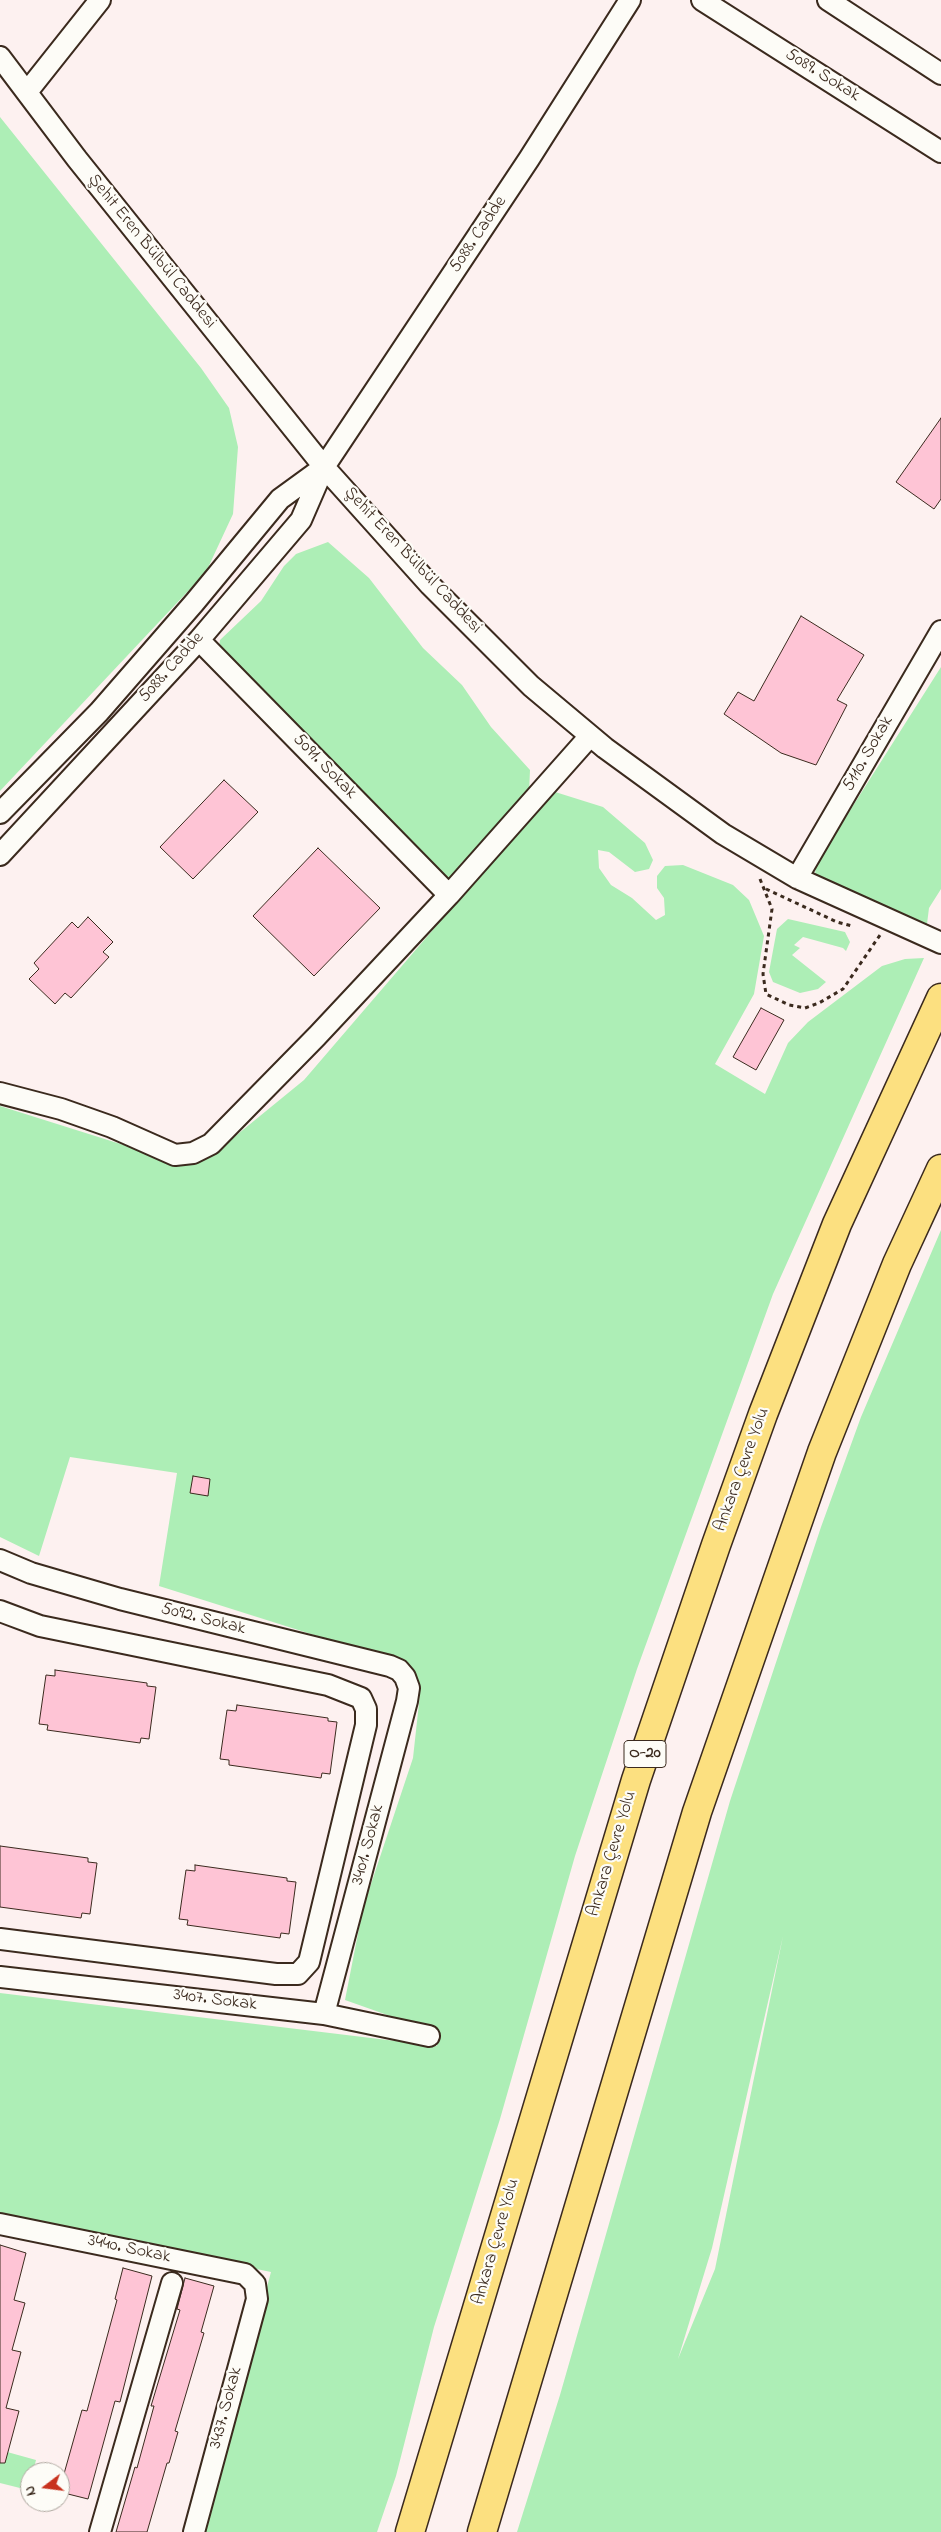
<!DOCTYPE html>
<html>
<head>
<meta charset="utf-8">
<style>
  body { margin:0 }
  #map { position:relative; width:941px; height:2532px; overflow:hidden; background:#fdf1f0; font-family:"Indie Flower",sans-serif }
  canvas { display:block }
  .north { position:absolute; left:20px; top:2462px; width:50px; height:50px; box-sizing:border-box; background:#fdfcf7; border:1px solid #afa8a0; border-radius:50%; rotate:255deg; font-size:14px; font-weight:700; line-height:20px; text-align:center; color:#3b2a1e }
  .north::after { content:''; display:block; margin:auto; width:18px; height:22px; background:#c8321e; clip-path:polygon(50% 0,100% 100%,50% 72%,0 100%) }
</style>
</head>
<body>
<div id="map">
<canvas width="941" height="2532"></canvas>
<div class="north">N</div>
</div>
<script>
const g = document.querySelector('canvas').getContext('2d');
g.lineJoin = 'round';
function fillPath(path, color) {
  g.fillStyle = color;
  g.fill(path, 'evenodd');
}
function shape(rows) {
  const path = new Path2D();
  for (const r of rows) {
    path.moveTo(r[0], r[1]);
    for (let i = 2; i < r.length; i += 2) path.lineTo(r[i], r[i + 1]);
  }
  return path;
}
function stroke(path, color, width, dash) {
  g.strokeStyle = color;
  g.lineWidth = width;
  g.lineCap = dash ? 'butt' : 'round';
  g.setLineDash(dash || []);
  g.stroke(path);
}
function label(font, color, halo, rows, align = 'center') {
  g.font = font + ' "Indie Flower",sans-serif';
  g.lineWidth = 4.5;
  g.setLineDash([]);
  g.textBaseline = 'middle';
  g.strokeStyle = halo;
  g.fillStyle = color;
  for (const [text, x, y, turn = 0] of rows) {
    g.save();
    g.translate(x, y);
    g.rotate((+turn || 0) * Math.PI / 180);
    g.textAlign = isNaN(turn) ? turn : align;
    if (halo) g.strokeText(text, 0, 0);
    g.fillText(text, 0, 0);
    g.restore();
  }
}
const green = shape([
  [0,117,201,368,229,408,238,447,233,514,206,572,0,791],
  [328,542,369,578,423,648,462,685,491,727,530,770,529,793,497,836,462,862,448,881,219,648,220,640,261,601,284,566,296,554],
  [941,667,941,889,929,908,927,924,815,875,816,864],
  [552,791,603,807,645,843,653,860,649,869,635,872,609,852,598,850,599,868,611,885,632,898,656,920,665,915,664,898,657,888,657,876,665,866,683,865,733,885,749,900,764,936,754,994,715,1064,765,1094,788,1043,808,1022,882,966,905,959,924,958,773,1294,637,1669,575,1856,500,2119,434,2327,396,2476,377,2532,202,2532,271,2272,0,2216,0,1993,437,2046,438,2033,345,2000,363,1908,413,1758,420,1694,409,1665,159,1586,177,1473,70,1457,39,1556,0,1537,0,1106,184,1164,211,1156,304,1080],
  [788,919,845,932,850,942,846,951,843,948,803,937,794,945,800,948,792,955,826,982,818,989,800,993,773,982,769,972,777,929],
  [941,1230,941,2532,517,2532,560,2395,730,1801,821,1527,861,1417],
  [783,1936,715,2269,678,2359,712,2248],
  [0,2450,36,2460,33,2472,30,2472,28,2490,0,2483]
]);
const building = shape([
  [941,418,941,499,934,509,896,482,941,418],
  [801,616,864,655,837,700,847,705,816,765,781,753,724,714,738,692,754,701,801,616],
  [224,780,258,812,193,879,160,847,224,780],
  [318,848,380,908,314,976,253,916,318,848],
  [88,917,113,942,103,952,109,957,71,998,65,993,55,1004,29,979,39,969,34,963,72,922,78,928,88,917],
  [761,1008,784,1020,756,1070,733,1057,761,1008],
  [193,1476,210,1479,208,1496,190,1493,193,1476],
  [55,1670,147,1683,147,1686,156,1687,149,1739,141,1738,140,1743,47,1730,48,1725,39,1724,46,1675,55,1676,55,1670],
  [237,1705,328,1718,328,1721,337,1722,330,1774,322,1773,321,1778,229,1765,229,1760,220,1759,227,1710,236,1711,237,1705],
  [0,1846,88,1858,88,1862,97,1863,90,1914,82,1913,81,1918,0,1907,0,1846],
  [195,1865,287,1878,287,1881,296,1882,289,1934,281,1933,280,1938,187,1925,188,1920,179,1919,186,1870,195,1871,195,1865],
  [0,2245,26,2253,14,2300,25,2303,12,2350,21,2352,6,2408,19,2411,5,2463,0,2463,0,2245],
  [123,2268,152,2276,120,2402,115,2401,88,2499,60,2492,60,2488,82,2410,87,2411,117,2300,115,2299,123,2268],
  [185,2278,214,2286,201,2332,204,2333,175,2431,178,2432,169,2463,167,2463,147,2532,116,2532,135,2467,137,2468,154,2406,151,2406,180,2310,177,2309,185,2278]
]);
const path = shape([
  [760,879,772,909,763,974,766,994,789,1005,805,1008,819,1003,843,989,880,935],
  [766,889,837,922,852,926]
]);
const minor = shape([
  [702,0,941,152],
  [828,0,941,74],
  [0,57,77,159,324,467,430,585,531,686,605,748,723,834,797,878,941,943],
  [27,92,100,0],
  [199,640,449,895],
  [0,813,99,712,194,603,280,499,324,467],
  [0,855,199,640,301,520,324,467,529,159,630,0],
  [797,878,941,631],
  [0,1093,61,1109,112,1127,175,1155,193,1153,211,1144,317,1036,449,895,590,736],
  [0,1560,31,1573,120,1599,390,1666,399,1670,405,1677,409,1688,407,1701,324,2014],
  [0,1611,40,1626,328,1685,361,1698,366,1709,366,1725,309,1962,298,1974,276,1974,0,1939],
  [0,1977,324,2014,429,2036],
  [0,2224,245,2274,255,2284,257,2299,194,2532],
  [100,2532,172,2283]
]);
const highway = shape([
  [410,2532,636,1780,716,1545,763,1414,837,1224,941,998],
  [482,2532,697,1812,822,1452,897,1264,941,1169]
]);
const shields = [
  [645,1754,42]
];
const shieldNames = [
  ["O-20",645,1754]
];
const streetNames = [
  ["5089. Sokak",822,76,32],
  ["5088. Cadde",479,235,-56],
  ["Şehit Eren Bülbül Caddesi",151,252,51],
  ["Şehit Eren Bülbül Caddesi",412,561,47],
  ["5088. Cadde",172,668,-48],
  ["5110. Sokak",869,754,-60],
  ["5091. Sokak",324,767,46],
  ["Ankara Çevre Yolu",743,1470,-70],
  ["5092. Sokak",203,1620,14],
  ["3401. Sokak",369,1845,-75],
  ["Ankara Çevre Yolu",613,1854,-73],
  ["3407. Sokak",215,2001,7],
  ["Ankara Çevre Yolu",497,2242,-74],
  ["3440. Sokak",129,2250,12],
  ["3437. Sokak",227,2408,-75]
];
fillPath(green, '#adeeb6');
fillPath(building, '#fec4d5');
stroke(building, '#3b2a1e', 1);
stroke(minor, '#3b2a1e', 24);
stroke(highway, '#3b2a1e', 31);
stroke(path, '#3b2a1e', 3, [4, 4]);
stroke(minor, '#fdfcf7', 20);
stroke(highway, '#fce080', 28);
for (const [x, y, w] of shields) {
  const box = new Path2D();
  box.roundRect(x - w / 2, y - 13.5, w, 27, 4);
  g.fillStyle = '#fdfcf7';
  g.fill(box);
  stroke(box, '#3b2a1e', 1);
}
label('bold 16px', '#3b2a1e', null, shieldNames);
label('18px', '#3b2a1e', '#fdfcf7', streetNames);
</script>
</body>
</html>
